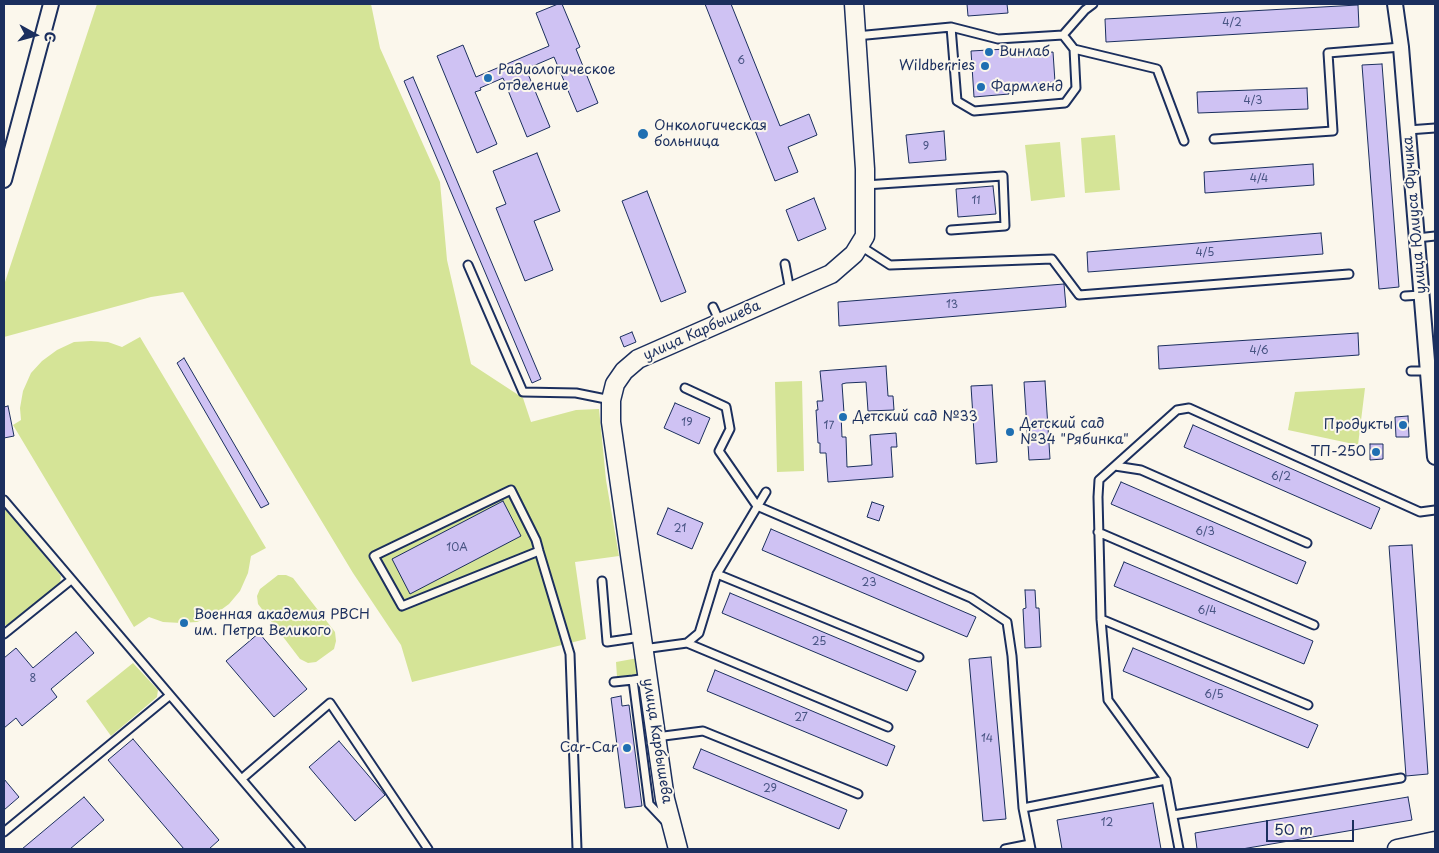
<!DOCTYPE html>
<html>
<head>
<meta charset="utf-8">
<style>
  body { margin:0 }
  #map { position:relative; width:1439px; height:853px; overflow:hidden; background:#fbf7ec; font-family:"Playpen Sans",sans-serif }
  canvas { display:block }
  .frame { position:absolute; inset:0; border:5px solid #1b2f5e; pointer-events:none }
  .north { position:absolute; left:10px; top:10px; width:50px; height:50px; -webkit-text-stroke:4px #fbf7ec; paint-order:stroke; rotate:97deg; font-size:14px; font-weight:700; line-height:20px; text-align:center; color:#1b2f5e }
  .north::after { content:''; display:block; margin:auto; width:18px; height:22px; background:#1b2f5e; clip-path:polygon(50% 0,100% 100%,50% 72%,0 100%) }
  .scale { position:absolute; left:1266px; top:820px; width:88px; height:22px; box-sizing:border-box; border:2px solid #1b2f5e; border-top:0; padding-left:6px; font-size:15px; line-height:18px; white-space:nowrap; color:#1b2f5e; -webkit-text-stroke:4px #fbf7ec; paint-order:stroke }
</style>
</head>
<body>
<div id="map">
<canvas width="1439" height="853"></canvas>
<div class="frame"></div>
<div class="north">С</div>
<div class="scale">50 m</div>
</div>
<script>
const g = document.querySelector('canvas').getContext('2d');
g.lineJoin = 'round';
function fillPath(path, color) {
  g.fillStyle = color;
  g.fill(path, 'evenodd');
}
function shape(rows) {
  const path = new Path2D();
  for (const r of rows) {
    path.moveTo(r[0], r[1]);
    for (let i = 2; i < r.length; i += 2) path.lineTo(r[i], r[i + 1]);
  }
  return path;
}
function stroke(path, color, width, dash) {
  g.strokeStyle = color;
  g.lineWidth = width;
  g.lineCap = dash ? 'butt' : 'round';
  g.setLineDash(dash || []);
  g.stroke(path);
}
function label(font, color, halo, rows, align = 'center') {
  g.font = font + ' "Playpen Sans",sans-serif';
  g.lineWidth = 4;
  g.setLineDash([]);
  g.textBaseline = 'middle';
  g.strokeStyle = halo;
  g.fillStyle = color;
  for (const [text, x, y, turn = 0] of rows) {
    g.save();
    g.translate(x, y);
    g.rotate((+turn || 0) * Math.PI / 180);
    g.textAlign = isNaN(turn) ? turn : align;
    if (halo) g.strokeText(text, 0, 0);
    g.fillText(text, 0, 0);
    g.restore();
  }
}
const green = shape([
  [97,4,371,4,380,48,440,182,447,260,471,364,523,398,531,422,576,410,599,409,606,480,619,556,575,562,586,639,412,682,401,645,353,573,183,292,151,297,4,337,4,285],
  [1115,135,1120,190,1085,193,1081,138],
  [1060,142,1065,197,1031,201,1025,145],
  [140,337,266,548,251,556,248,573,240,591,229,604,214,615,197,622,181,623,163,622,149,617,134,627,13,425,21,420,20,408,23,391,31,373,42,361,57,350,74,342,91,341,108,342,122,347],
  [802,381,804,471,777,472,775,382],
  [1365,388,1358,445,1288,430,1295,392],
  [4,507,61,576,60,584,7,625,4,625],
  [278,575,286,575,293,578,335,632,336,641,334,649,316,662,308,663,300,659,258,604,257,596,260,589],
  [638,658,640,674,617,677,616,662],
  [133,663,158,690,157,697,111,736,86,701]
]);
const building = shape([
  [558,4,562,4,580,47,576,49,598,103,577,112,554,57,526,69,550,127,527,137,503,78,480,88,481,90,475,92,497,144,477,153,437,56,463,45,476,77,549,46,536,13,558,4],
  [705,4,731,4,780,126,809,114,817,135,788,147,798,172,775,181,705,4],
  [967,4,1007,4,1008,13,968,16,967,4],
  [1358,5,1359,27,1106,42,1105,19,1358,5],
  [1006,49,1006,56,1053,52,1055,82,1033,84,1034,89,1008,91,1009,94,974,97,971,51,1006,49],
  [1382,64,1399,287,1379,289,1362,65,1382,64],
  [413,77,541,379,532,383,404,81,413,77],
  [1307,88,1308,109,1198,113,1197,92,1307,88],
  [944,131,946,160,909,163,906,135,944,131],
  [537,153,560,211,534,221,553,270,525,281,496,208,506,204,493,171,537,153],
  [1313,164,1314,185,1205,193,1204,172,1313,164],
  [993,186,996,214,958,217,956,189,993,186],
  [647,191,686,292,661,302,622,201,647,191],
  [814,198,826,229,798,241,786,210,814,198],
  [1321,233,1323,254,1088,272,1087,252,1321,233],
  [1064,284,1066,307,839,326,838,302,1064,284],
  [632,332,636,342,624,347,620,337,632,332],
  [1358,333,1359,355,1159,369,1158,346,1358,333],
  [184,358,269,504,261,508,177,363,184,358],
  [886,366,888,396,893,396,894,410,868,411,866,382,846,383,842,384,844,413,841,414,842,437,846,437,847,467,872,465,870,435,896,433,897,447,891,447,893,477,828,482,826,453,820,453,820,443,818,443,816,410,818,410,817,401,823,401,820,371,886,366],
  [1045,381,1050,459,1029,460,1024,382,1045,381],
  [992,385,997,462,976,464,971,386,992,385],
  [675,403,710,418,699,444,664,428,675,403],
  [8,406,14,436,4,438,4,407,8,406],
  [1408,416,1409,437,1396,437,1395,417,1408,416],
  [1193,425,1380,508,1371,529,1184,447,1193,425],
  [1370,444,1383,444,1383,459,1370,460,1370,444],
  [1121,482,1306,562,1297,584,1111,504,1121,482],
  [503,501,521,536,410,594,392,559,503,501],
  [872,502,884,506,879,521,867,517,872,502],
  [668,508,703,523,692,549,657,534,668,508],
  [771,529,976,617,967,637,762,550,771,529],
  [1412,545,1428,774,1406,776,1389,546,1412,545],
  [1124,562,1313,641,1304,664,1114,586,1124,562],
  [1025,590,1035,590,1036,608,1039,608,1041,647,1025,648,1023,609,1026,608,1025,590],
  [730,593,916,671,907,691,722,613,730,593],
  [76,632,94,653,51,689,57,697,22,726,16,718,4,728,4,658,16,648,33,668,76,632],
  [259,633,307,689,274,717,226,661,259,633],
  [1133,648,1318,725,1308,748,1123,671,1133,648],
  [991,657,1006,819,983,821,969,659,991,657],
  [715,670,895,746,887,766,707,691,715,670],
  [621,696,622,706,629,705,642,806,625,808,611,698,621,696],
  [133,739,219,840,209,849,184,849,108,760,133,739],
  [339,741,385,795,355,821,309,767,339,741],
  [701,749,847,810,839,829,693,768,701,749],
  [4,779,19,797,4,810,4,779],
  [84,797,104,820,70,849,22,849,84,797],
  [1408,797,1412,820,1242,849,1197,849,1195,833,1408,797],
  [1153,803,1161,849,1062,849,1057,820,1153,803]
]);
const service = shape([
  [951,27,957,101,974,111,1065,103,1076,88,1074,49,1063,35,1085,10,1093,4],
  [856,36,951,27,998,39,1063,35],
  [1074,49,1157,69,1184,141],
  [1408,130,1435,128],
  [1214,139,1333,131,1328,53,1401,47],
  [865,185,1003,176,1005,226,951,230],
  [1417,238,1435,236],
  [859,245,890,265,1052,259,1079,295,1349,274],
  [785,264,790,291],
  [468,265,523,392,576,393,611,400],
  [1405,296,1421,295],
  [713,307,720,322],
  [1411,371,1428,371],
  [685,388,726,407,730,429,719,451,757,506,971,598,1007,622,1012,656,1023,808],
  [1115,466,1141,470,1307,543],
  [4,500,301,849],
  [1098,532,1314,625],
  [539,551,402,606,374,556,511,490,536,540,539,551,570,654,577,849],
  [717,574,919,657],
  [602,581,607,642,641,637],
  [1101,619,1308,705],
  [4,634,71,580],
  [687,643,699,633,717,574,766,492],
  [643,649,687,643,888,727],
  [647,678,633,680,649,804,667,823],
  [614,682,633,680],
  [656,737,703,731,858,794],
  [245,776,330,703,428,849],
  [1173,815,1401,778],
  [4,832,169,696],
  [1005,849,1030,844],
  [1031,849,1023,808,1166,780],
  [1179,849,1166,780,1108,700,1101,619,1098,497,1099,480,1177,410,1189,408,1420,512,1435,510]
]);
const minor = shape([
  [1395,4,1401,47,1435,457],
  [4,180,51,4]
]);
const tertiary = shape([
  [678,849,665,799,611,422,611,400,615,384,624,371,638,359,831,274,854,254,865,236,865,169,854,4],
  [1397,849,1435,841]
]);
const markers = [
  [989,52,5,"#1f6fb2"],
  [985,66,5,"#1f6fb2"],
  [488,78,5,"#1f6fb2"],
  [981,87,5,"#1f6fb2"],
  [643,134,6,"#1f6fb2"],
  [843,417,5,"#1f6fb2"],
  [1403,425,5,"#1f6fb2"],
  [1010,432,5,"#1f6fb2"],
  [1376,452,5,"#1f6fb2"],
  [184,623,5,"#1f6fb2"],
  [627,748,5,"#1f6fb2"]
];
const numberNames = [
  ["4/2",1232,23],
  ["6",741,61],
  ["4/3",1253,101],
  ["9",926,147],
  ["4/4",1259,179],
  ["11",976,201],
  ["4/5",1205,253],
  ["13",952,305],
  ["4/6",1259,351],
  ["19",687,423],
  ["17",829,426],
  ["6/2",1281,477],
  ["21",680,529],
  ["6/3",1205,532],
  ["10А",457,548],
  ["23",869,583],
  ["6/4",1207,611],
  ["25",819,642],
  ["8",33,679],
  ["6/5",1214,695],
  ["27",801,718],
  ["14",987,739],
  ["29",770,789],
  ["12",1107,823]
];
const poiNames = [
  ["Винлаб",999,52],
  ["Wildberries",975,66,"right"],
  ["Радиологическое",498,70],
  ["отделение",498,86],
  ["Фармленд",991,87],
  ["Онкологическая",654,126],
  ["больница",654,142],
  ["Детский сад №33",853,417],
  ["Детский сад",1020,424],
  ["№34 \"Рябинка\"",1020,440],
  ["Продукты",1393,425,"right"],
  ["ТП-250",1366,452,"right"],
  ["Военная академия РВСН",194,615],
  ["им. Петра Великого",194,631],
  ["Car-Car",617,748,"right"]
];
const streetNames = [
  ["улица Юлиуса Фучика",1415,215,-95],
  ["улица Карбышева",702,331,-24],
  ["улица Карбышева",657,741,81]
];
fillPath(green, '#d5e497');
fillPath(building, '#cfc2f3');
stroke(building, '#1b2f5e', 1);
stroke(service, '#1b2f5e', 11);
stroke(minor, '#1b2f5e', 18);
stroke(tertiary, '#1b2f5e', 21);
stroke(service, '#fbf7ec', 7);
stroke(minor, '#fbf7ec', 14);
stroke(tertiary, '#fbf7ec', 18);
for (const [x, y, r, color] of markers) {
  const dot = new Path2D();
  dot.arc(x, y, r, 0, 2 * Math.PI);
  g.fillStyle = color;
  g.fill(dot);
  stroke(dot, '#fbf7ec', 2);
}
label('11px', '#485483', null, numberNames);
label('14px', '#1b2f5e', '#fbf7ec', poiNames, 'left');
label('14px', '#1b2f5e', '#fbf7ec', streetNames);
</script>
</body>
</html>
